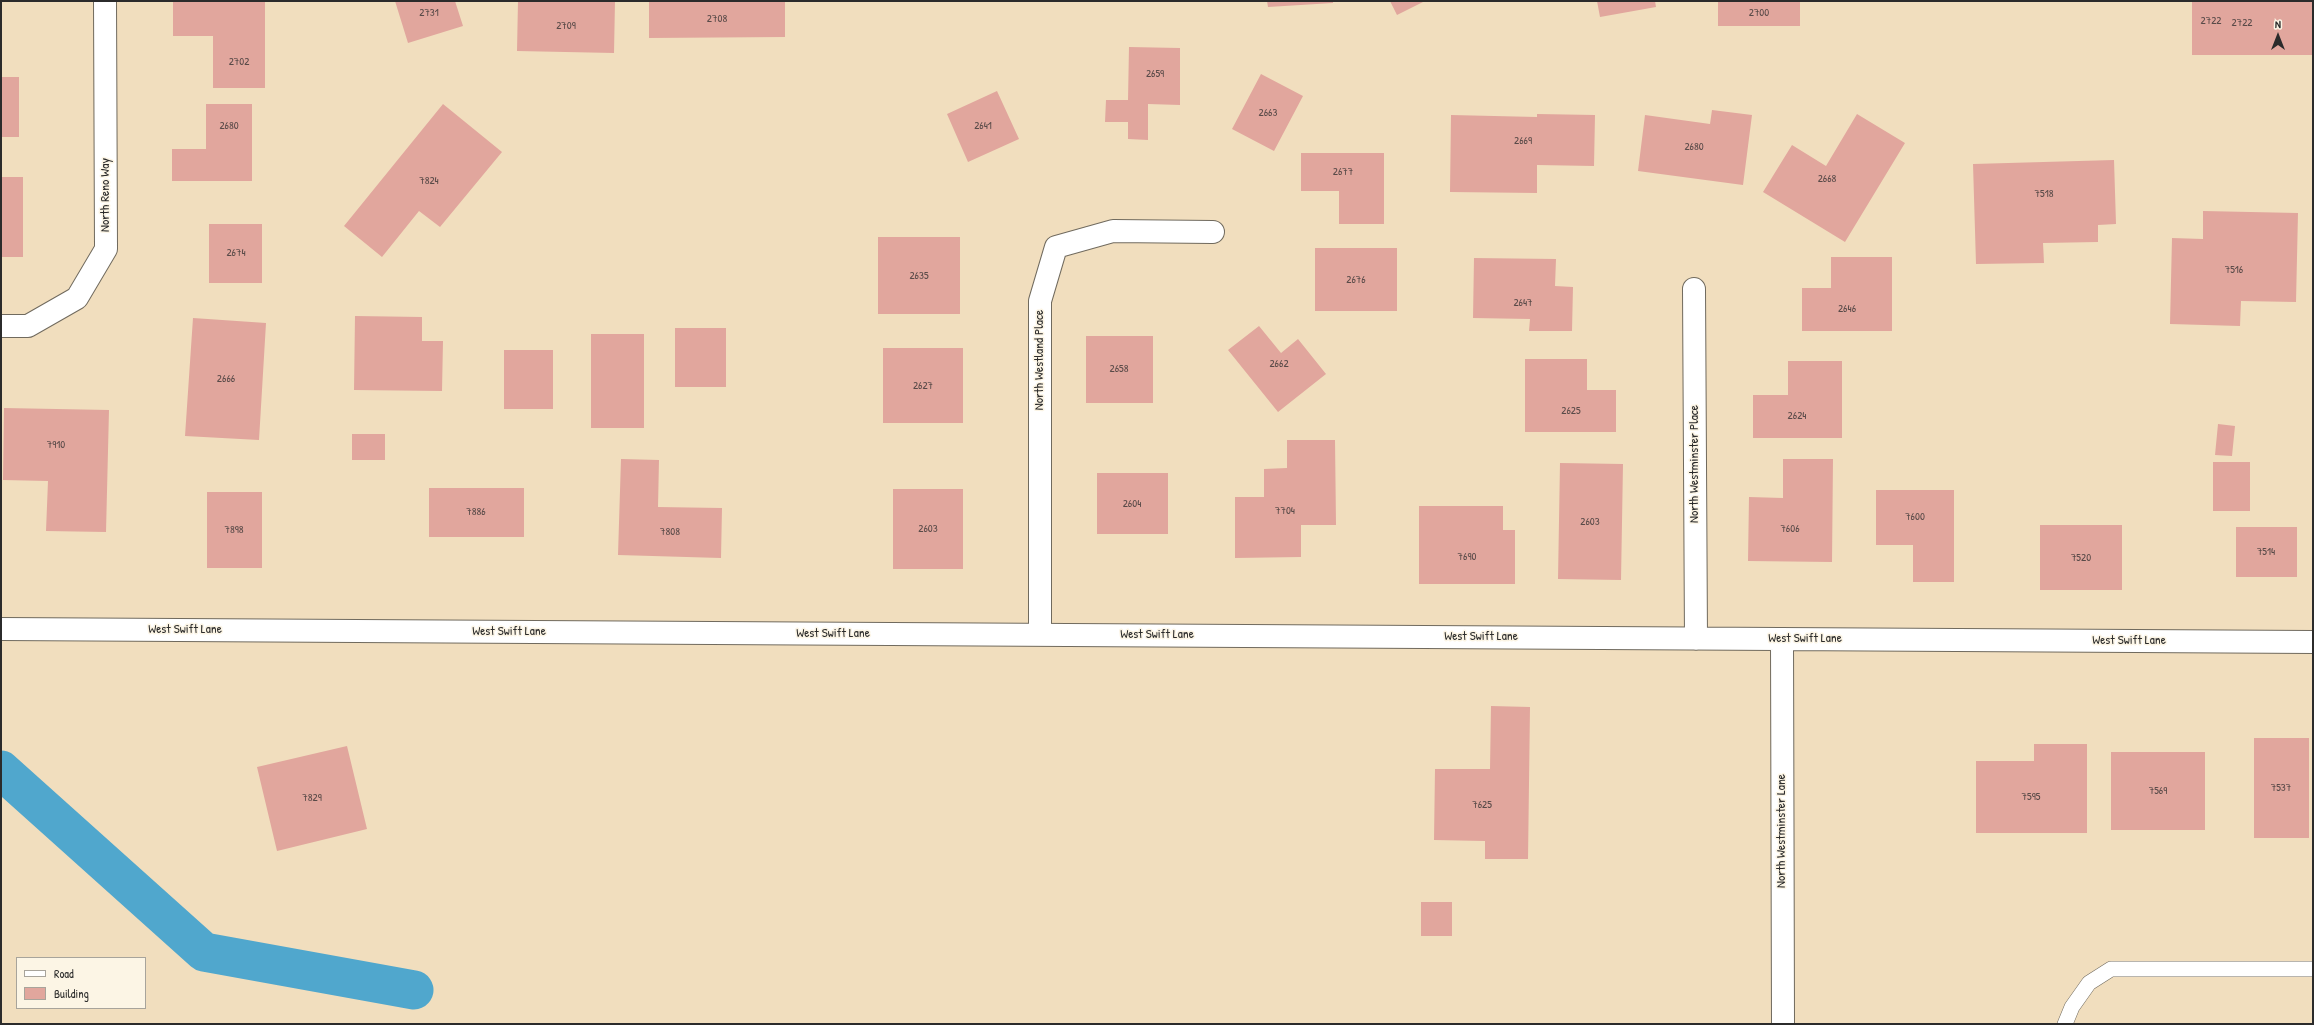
<!DOCTYPE html>
<html>
<head>
<meta charset="utf-8">
<style>
  body { margin:0 }
  #map { position:relative; width:2314px; height:1025px; overflow:hidden; background:#f1debe; font-family:"Patrick Hand",sans-serif }
  canvas { display:block }
  .frame { position:absolute; inset:0; border:2px solid #2b2b2b; pointer-events:none }
  .legend { position:absolute; left:16px; top:957px; width:130px; height:52px; box-sizing:border-box; background:#fcf5e5; border:1px solid #a8a49b; margin:0; padding:5px 7px; list-style:none; font-size:12px; color:#2b2b2b }
  .legend li { display:flex; align-items:center; gap:8px; height:20px }
  .legend b { width:20px; border:1px solid #a8a49b }
  .north { position:absolute; left:2258px; top:16px; width:40px; height:40px; -webkit-text-stroke:3px #fcf5e5; paint-order:stroke; rotate:0deg; font-size:11px; font-weight:700; line-height:16px; text-align:center; color:#2b2b2b }
  .north::after { content:''; display:block; margin:auto; width:14px; height:18px; background:#2b2b2b; clip-path:polygon(50% 0,100% 100%,50% 72%,0 100%) }
</style>
</head>
<body>
<div id="map">
<canvas width="2314" height="1025"></canvas>
<div class="frame"></div>
<ul class="legend">
<li><b style="height:5px;background:#fff"></b>Road</li>
<li><b style="height:11px;background:#e1a69d"></b>Building</li>
</ul>
<div class="north">N</div>
</div>
<script>
const g = document.querySelector('canvas').getContext('2d');
g.lineJoin = 'round';
function shape(rows) {
  const path = new Path2D();
  for (const r of rows) {
    path.moveTo(r[0], r[1]);
    for (let i = 2; i < r.length; i += 2) path.lineTo(r[i], r[i + 1]);
  }
  return path;
}
function stroke(path, color, width, dash) {
  g.strokeStyle = color;
  g.lineWidth = width;
  g.lineCap = dash ? 'butt' : 'round';
  g.setLineDash(dash || []);
  g.stroke(path);
}
function fillPath(path, color) {
  g.fillStyle = color;
  g.fill(path, 'evenodd');
}
function label(font, color, halo, rows, align = 'center') {
  g.font = font + ' "Patrick Hand",sans-serif';
  g.lineWidth = 3;
  g.setLineDash([]);
  g.textBaseline = 'middle';
  g.strokeStyle = halo;
  g.fillStyle = color;
  for (const [text, x, y, turn = 0] of rows) {
    g.save();
    g.translate(x, y);
    g.rotate((+turn || 0) * Math.PI / 180);
    g.textAlign = isNaN(turn) ? turn : align;
    if (halo) g.strokeText(text, 0, 0);
    g.fillText(text, 0, 0);
    g.restore();
  }
}
const canal = shape([
  [1,770,204,952,414,990]
]);
const building = shape([
  [395,1,455,1,463,26,408,43],
  [518,1,615,1,614,53,517,51],
  [649,1,785,1,785,37,649,38],
  [1267,1,1333,1,1333,3,1268,7],
  [1390,1,1425,1,1397,15],
  [1597,1,1655,1,1656,7,1600,17],
  [1718,1,1800,1,1800,26,1718,26],
  [2192,1,2313,1,2313,55,2192,55],
  [173,2,265,2,265,88,213,88,213,36,173,36],
  [1129,47,1180,48,1180,105,1148,104,1148,140,1128,139,1128,122,1105,122,1106,100,1128,100],
  [1261,74,1303,96,1274,151,1232,129],
  [1,77,19,77,19,137,1,137],
  [997,91,1019,139,968,162,947,114],
  [206,104,252,104,252,181,172,181,172,149,206,149],
  [443,104,502,152,440,227,419,211,382,257,344,226],
  [1712,110,1752,115,1743,185,1638,171,1645,115,1710,124],
  [1537,114,1595,115,1594,166,1537,165,1537,193,1450,192,1451,115,1537,117],
  [1857,114,1905,143,1845,242,1763,192,1792,145,1826,166],
  [1301,153,1384,153,1384,224,1339,224,1339,191,1301,191],
  [2114,160,2116,224,2098,225,2098,242,2043,243,2044,263,1976,264,1973,164],
  [1,177,23,177,23,257,1,257],
  [2203,211,2298,213,2296,302,2241,301,2240,326,2170,324,2172,238,2203,239],
  [209,224,262,224,262,283,209,283],
  [878,237,960,237,960,314,878,314],
  [1315,248,1397,248,1397,311,1315,311],
  [1831,257,1892,257,1892,331,1802,331,1802,288,1831,288],
  [1474,258,1556,259,1555,286,1573,287,1572,331,1529,331,1530,319,1473,318],
  [355,316,422,317,422,341,443,341,442,391,354,390],
  [193,318,266,323,259,440,185,436],
  [1259,326,1281,353,1298,339,1326,374,1278,412,1228,350],
  [675,328,726,328,726,387,675,387],
  [591,334,644,334,644,428,591,428],
  [1086,336,1153,336,1153,403,1086,403],
  [883,348,963,348,963,423,883,423],
  [504,350,553,350,553,409,504,409],
  [1525,359,1587,359,1587,390,1616,390,1616,432,1525,432],
  [1788,361,1842,361,1842,438,1753,438,1753,395,1788,395],
  [4,408,109,410,106,532,46,531,48,481,3,480],
  [2218,424,2235,426,2232,456,2215,455],
  [352,434,385,434,385,460,352,460],
  [1287,440,1335,440,1336,525,1301,525,1301,557,1235,558,1235,497,1264,497,1264,469,1287,468],
  [621,459,659,460,658,507,722,508,721,558,618,555],
  [1783,459,1833,459,1832,562,1748,561,1749,497,1783,498],
  [2213,462,2250,462,2250,511,2213,511],
  [1560,463,1623,464,1621,580,1558,579],
  [1097,473,1168,473,1168,534,1097,534],
  [429,488,524,488,524,537,429,537],
  [893,489,963,489,963,569,893,569],
  [1876,490,1954,490,1954,582,1913,582,1913,545,1876,545],
  [207,492,262,492,262,568,207,568],
  [1419,506,1503,506,1503,530,1515,530,1515,584,1419,584],
  [2040,525,2122,525,2122,590,2040,590],
  [2236,527,2297,527,2297,577,2236,577],
  [1491,706,1530,707,1528,859,1485,859,1485,841,1434,840,1435,769,1490,769],
  [2254,738,2309,738,2309,838,2254,838],
  [2034,744,2087,744,2087,833,1976,833,1976,761,2034,761],
  [347,746,367,829,277,851,257,767],
  [2111,752,2205,752,2205,830,2111,830],
  [1421,902,1452,902,1452,936,1421,936]
]);
const service = shape([
  [2065,1024,2072,1007,2089,983,2111,969,2313,969]
]);
const minor = shape([
  [1694,289,1696,639],
  [1,326,28,326,77,298,106,249,105,1],
  [1,629,2313,642],
  [1040,635,1040,301,1056,247,1113,231,1213,232],
  [1782,639,1783,1024]
]);
const numberNames = [
  ["2731",429,13],
  ["2700",1759,13],
  ["2708",717,19],
  ["2722",2211,21],
  ["2722",2242,23],
  ["2709",566,26],
  ["2702",239,62],
  ["2659",1155,74],
  ["2663",1268,113],
  ["2680",229,126],
  ["2641",983,126],
  ["2669",1523,141],
  ["2680",1694,147],
  ["2677",1343,172],
  ["2668",1827,179],
  ["7824",429,181],
  ["7518",2044,194],
  ["2674",236,253],
  ["7516",2234,270],
  ["2635",919,276],
  ["2676",1356,280],
  ["2647",1523,303],
  ["2646",1847,309],
  ["2662",1279,364],
  ["2658",1119,369],
  ["2666",226,379],
  ["2627",923,386],
  ["2625",1571,411],
  ["2624",1797,416],
  ["7910",56,445],
  ["2604",1132,504],
  ["7704",1285,511],
  ["7886",476,512],
  ["7600",1915,517],
  ["2603",1590,522],
  ["2603",928,529],
  ["7606",1790,529],
  ["7898",234,530],
  ["7808",670,532],
  ["7514",2266,552],
  ["7690",1467,557],
  ["7520",2081,558],
  ["7537",2281,788],
  ["7569",2158,791],
  ["7595",2031,797],
  ["7829",312,798],
  ["7625",1482,805]
];
const streetNames = [
  ["North Reno Way",106,195,-90],
  ["North Westland Place",1040,360,-90],
  ["North Westminster Place",1695,464,-90],
  ["West Swift Lane",185,630],
  ["West Swift Lane",509,632],
  ["West Swift Lane",833,634],
  ["West Swift Lane",1157,635],
  ["West Swift Lane",1481,637],
  ["West Swift Lane",1805,639],
  ["West Swift Lane",2129,641],
  ["North Westminster Lane",1782,831,-90]
];
stroke(canal, '#50a7cd', 39);
fillPath(building, '#e1a69d');
stroke(service, '#706a5e', 16);
stroke(minor, '#706a5e', 24);
stroke(service, '#fff', 15);
stroke(minor, '#fff', 22);
label('11px', '#584a48', null, numberNames);
label('13px', '#2b2b2b', '#fcf5e5', streetNames);
</script>
</body>
</html>
